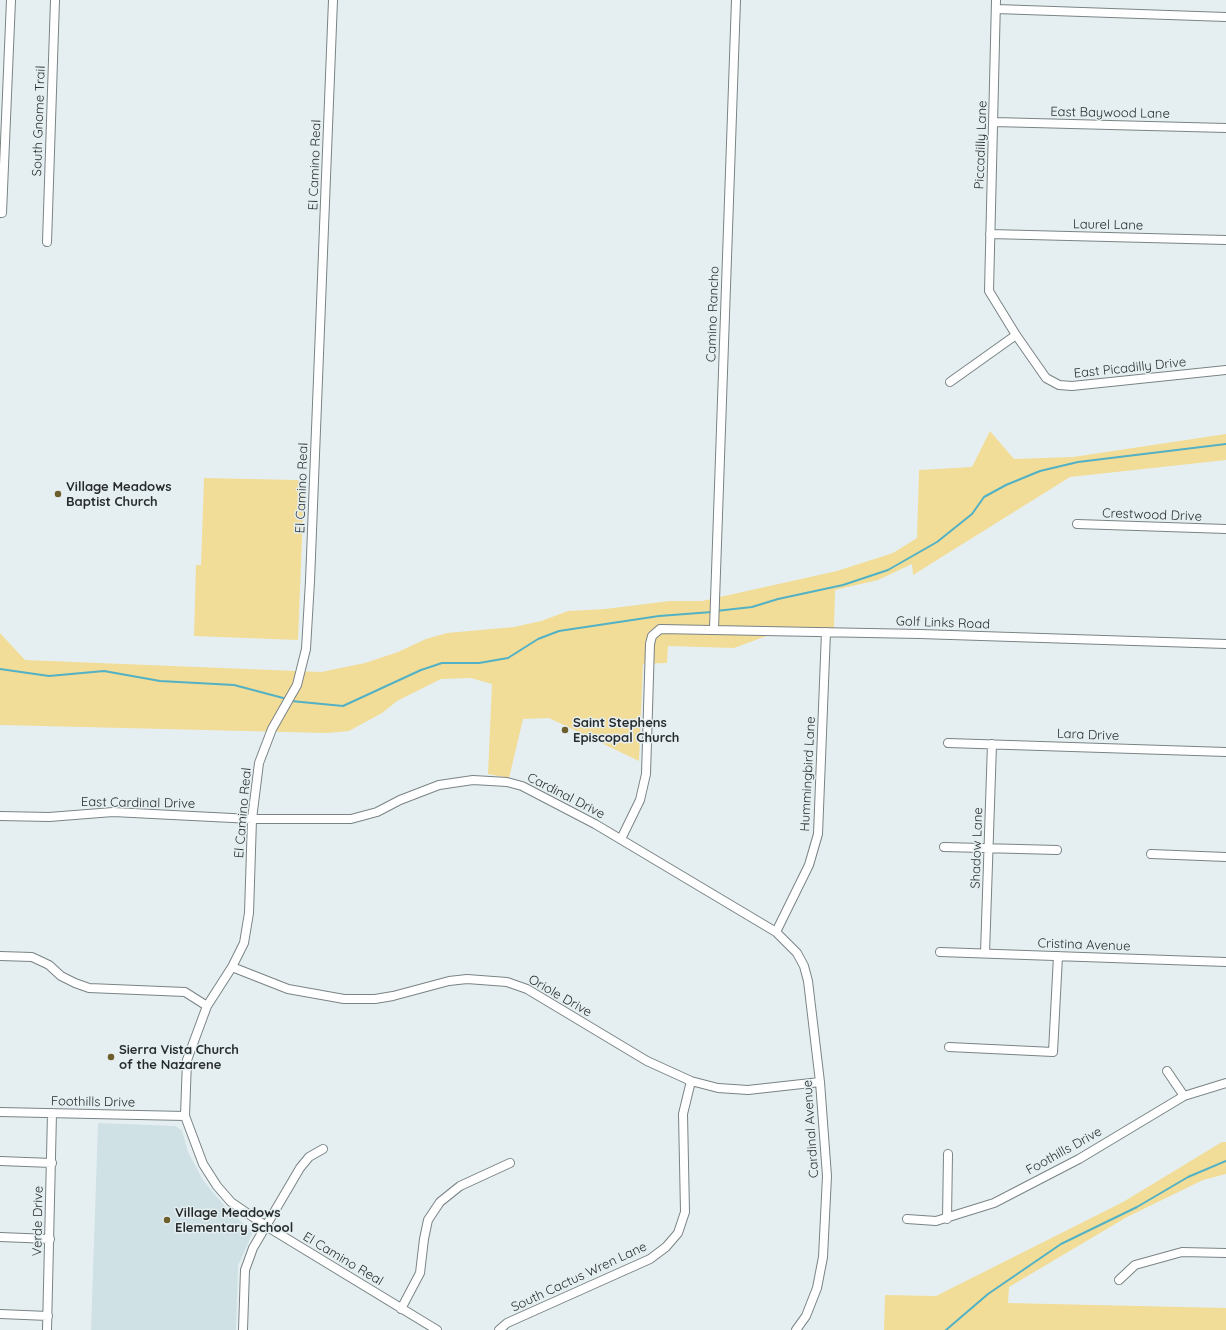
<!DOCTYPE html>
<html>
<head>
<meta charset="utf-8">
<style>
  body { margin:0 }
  canvas { display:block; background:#e5eff1 }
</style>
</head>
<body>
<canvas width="1226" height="1330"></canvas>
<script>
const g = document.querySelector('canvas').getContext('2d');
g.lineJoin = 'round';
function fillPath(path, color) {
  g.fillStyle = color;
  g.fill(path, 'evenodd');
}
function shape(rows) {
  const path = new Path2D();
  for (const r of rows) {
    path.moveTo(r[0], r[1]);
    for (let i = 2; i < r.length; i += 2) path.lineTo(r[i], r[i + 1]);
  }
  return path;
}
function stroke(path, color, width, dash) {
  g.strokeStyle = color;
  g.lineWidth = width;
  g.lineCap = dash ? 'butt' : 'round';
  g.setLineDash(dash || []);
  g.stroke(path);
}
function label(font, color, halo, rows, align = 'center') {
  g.font = font + ' Quicksand,sans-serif';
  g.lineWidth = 3;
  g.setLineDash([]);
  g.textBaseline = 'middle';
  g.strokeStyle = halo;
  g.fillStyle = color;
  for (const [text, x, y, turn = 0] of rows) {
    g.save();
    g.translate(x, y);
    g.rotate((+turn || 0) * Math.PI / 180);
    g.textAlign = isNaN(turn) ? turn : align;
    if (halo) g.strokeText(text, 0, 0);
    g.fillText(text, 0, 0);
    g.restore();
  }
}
const built = shape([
  [98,1123,176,1126,182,1131,188,1152,203,1180,227,1209,253,1232,238,1266,236,1330,91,1330]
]);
const green = shape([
  [990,431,1014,459,1073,457,1226,434,1226,460,1070,477,913,575,912,564,878,580,835,590,834,629,772,634,734,648,668,646,667,663,643,664,639,761,549,718,523,719,509,778,488,774,492,684,471,678,441,679,397,701,382,713,349,731,327,733,0,725,0,633,25,660,321,672,365,663,398,652,426,639,447,633,514,627,541,621,568,611,605,609,670,601,702,601,837,571,893,553,917,538,919,470,972,467],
  [204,478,298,480,304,488,298,640,194,636,196,565,201,565],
  [1222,1142,1226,1142,1226,1174,1203,1180,1127,1217,1009,1287,1008,1303,1226,1308,1226,1330,884,1330,885,1295,936,1296,1123,1202]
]);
const stream = shape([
  [716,611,752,607,778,599,843,585,888,570,937,542,972,514,984,497,1006,485,1040,471,1078,462,1226,444],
  [0,669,49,676,104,671,160,681,234,685,287,699],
  [291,701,343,706,421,670,442,663,479,663,508,658,538,639,559,631,659,616,712,612],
  [946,1330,988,1294,1061,1244,1137,1207,1188,1177,1226,1161]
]);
const minor = shape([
  [333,0,310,581,306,649,297,685,272,729,259,763,252,819,249,913,244,943,232,967,207,1006,187,1060,185,1116,203,1164,217,1186,231,1202,266,1226,437,1330],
  [996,0,989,291,1016,335,1046,378,1059,385,1072,386,1226,370],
  [996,9,1226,17],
  [994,122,1226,128],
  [0,213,2,213,11,0],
  [990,234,1226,240],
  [47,242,55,0],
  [950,382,1016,335],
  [1077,524,1226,529],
  [714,629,736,0],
  [948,743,1226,752],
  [0,816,49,817,113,812,252,819,351,819,377,812,400,800,439,785,473,780,507,782,522,786,595,824,776,932,797,953,804,966,808,981,820,1082,827,1176,823,1257,817,1288,806,1316,796,1330],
  [621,839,640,800,646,774,650,644,652,636,660,629,920,634,1226,644],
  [944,847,1057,850],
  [1151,854,1226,857],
  [776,932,809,865,818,834,826,632],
  [940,952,1226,962],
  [985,953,992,744],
  [0,956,32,957,49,965,61,976,75,983,89,988,185,992,207,1006],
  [232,967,288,989,344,999,375,999,393,996,449,981,467,979,507,982,527,989,647,1061,691,1081,718,1088,748,1090,820,1082],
  [949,1047,1053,1052,1058,956],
  [1167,1071,1184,1096],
  [0,1112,185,1116],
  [0,1161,52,1163],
  [907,1219,936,1221,994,1203,1079,1159,1184,1096,1226,1083],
  [947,1219,948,1154],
  [0,1237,50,1239],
  [1119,1280,1135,1265,1182,1252,1226,1253],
  [401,1309,420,1273,424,1239,428,1220,440,1202,460,1186,510,1163],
  [0,1314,48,1316],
  [47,1330,52,1113],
  [243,1330,245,1270,253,1248,300,1168,309,1157,323,1149],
  [499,1330,507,1323,650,1259,666,1247,678,1233,685,1212,683,1114,691,1081]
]);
const markers = [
  [58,494,4,"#6d5e2b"],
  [565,730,4,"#6d5e2b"],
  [111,1057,4,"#6d5e2b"],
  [167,1220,4,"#6d5e2b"]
];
const streetNames = [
  ["East Baywood Lane",1110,113,1],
  ["South Gnome Trail",39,121,-88],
  ["Piccadilly Lane",981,145,-88],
  ["El Camino Real",315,165,-88],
  ["Laurel Lane",1108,225,1],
  ["Camino Rancho",713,314,-88],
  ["East Picadilly Drive",1130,368,-6],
  ["El Camino Real",302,488,-88],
  ["Crestwood Drive",1152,515,2],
  ["Golf Links Road",943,623,2],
  ["Lara Drive",1088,735,2],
  ["Hummingbird Lane",808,774,-87],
  ["Cardinal Drive",566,796,27],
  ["East Cardinal Drive",138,803,1],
  ["El Camino Real",243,813,-85],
  ["Shadow Lane",977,848,-88],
  ["Cristina Avenue",1084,945,2],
  ["Oriole Drive",560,996,30],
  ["Foothills Drive",93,1102,1],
  ["Cardinal Avenue",811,1129,-94],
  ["Foothills Drive",1064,1151,-29],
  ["Verde Drive",38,1221,-89],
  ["El Camino Real",343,1259,31],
  ["South Cactus Wren Lane",579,1277,-25]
];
const poiNames = [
  ["Village Meadows",66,487],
  ["Baptist Church",66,502],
  ["Saint Stephens",573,723],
  ["Episcopal Church",573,738],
  ["Sierra Vista Church",119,1050],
  ["of the Nazarene",119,1065],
  ["Village Meadows",175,1213],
  ["Elementary School",175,1228]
];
fillPath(built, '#cfe1e5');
fillPath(green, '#f2dd98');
stroke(stream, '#52b1c5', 2);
stroke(minor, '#7a8385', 10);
stroke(minor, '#fff', 8);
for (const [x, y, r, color] of markers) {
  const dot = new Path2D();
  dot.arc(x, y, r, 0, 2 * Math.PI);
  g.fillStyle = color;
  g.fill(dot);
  stroke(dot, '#e5eff1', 1.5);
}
label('13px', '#282c2c', '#e5eff1', streetNames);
label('bold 13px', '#282c2c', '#e5eff1', poiNames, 'left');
</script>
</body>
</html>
